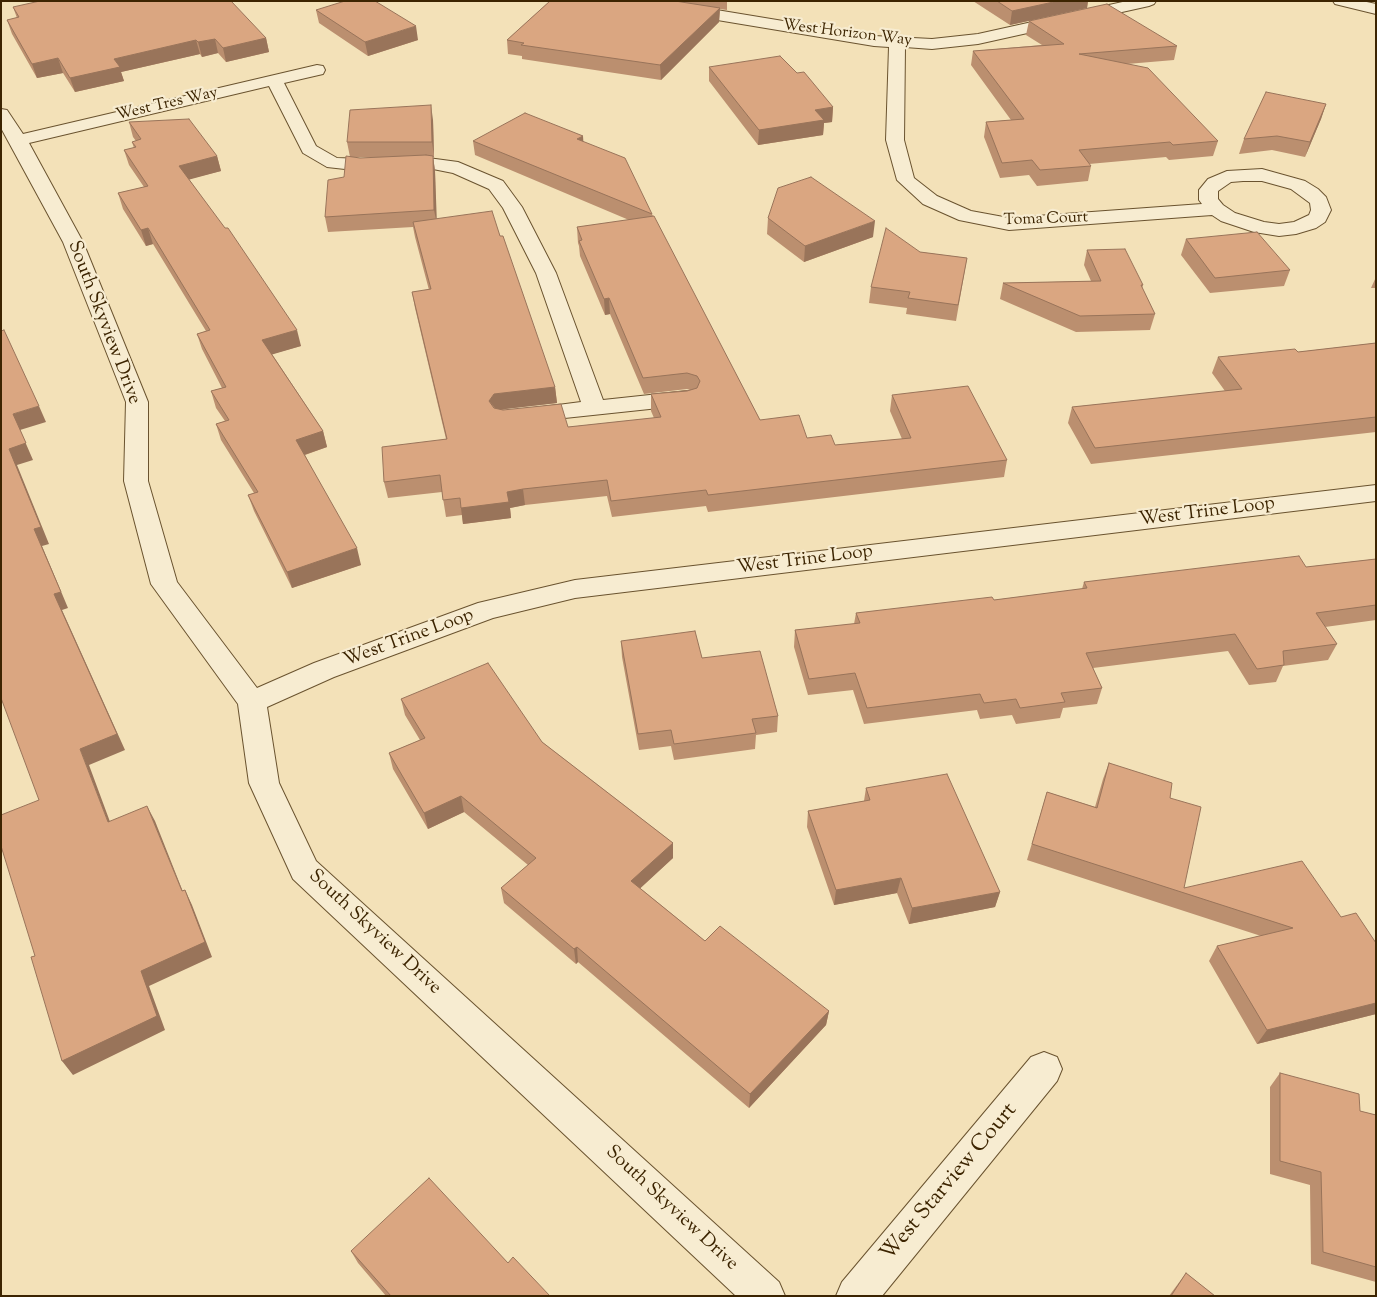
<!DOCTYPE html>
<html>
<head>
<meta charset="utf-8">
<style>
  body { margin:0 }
  #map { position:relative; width:1377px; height:1297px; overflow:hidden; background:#f3e1b8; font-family:"Sorts Mill Goudy",serif }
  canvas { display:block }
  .frame { position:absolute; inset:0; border:2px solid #3c2401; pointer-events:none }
</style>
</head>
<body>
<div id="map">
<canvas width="1377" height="1297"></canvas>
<div class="frame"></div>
</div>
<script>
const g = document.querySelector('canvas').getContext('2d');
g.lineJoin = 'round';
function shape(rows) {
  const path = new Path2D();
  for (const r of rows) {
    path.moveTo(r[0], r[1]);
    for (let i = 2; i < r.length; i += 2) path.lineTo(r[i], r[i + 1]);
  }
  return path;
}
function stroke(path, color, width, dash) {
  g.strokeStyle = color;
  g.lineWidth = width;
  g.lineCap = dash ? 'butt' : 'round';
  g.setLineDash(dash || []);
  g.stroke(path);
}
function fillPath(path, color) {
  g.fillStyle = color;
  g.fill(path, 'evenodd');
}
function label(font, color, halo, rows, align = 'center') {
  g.font = font + ' "Sorts Mill Goudy",serif';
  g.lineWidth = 4.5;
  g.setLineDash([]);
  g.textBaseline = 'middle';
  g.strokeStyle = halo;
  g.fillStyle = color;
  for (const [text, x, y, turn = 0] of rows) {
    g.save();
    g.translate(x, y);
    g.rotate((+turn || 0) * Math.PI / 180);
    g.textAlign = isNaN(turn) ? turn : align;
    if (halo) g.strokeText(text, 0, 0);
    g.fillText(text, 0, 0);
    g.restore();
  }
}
const minor = shape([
  [626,1,662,1,874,36,932,39,978,34,1127,1,1156,1,1154,4,1149,6,978,44,932,49,905,47,904,140,914,178,937,196,971,211,1009,218,1202,204,1199,200,1199,190,1208,179,1227,171,1262,169,1305,181,1318,189,1326,197,1331,210,1325,222,1316,228,1296,234,1279,236,1254,232,1221,221,1212,215,1009,230,959,220,923,204,897,180,886,140,889,47,874,46,633,6,628,4,626,1],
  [1243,181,1262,181,1291,189,1310,203,1311,210,1309,215,1294,222,1279,224,1264,222,1235,213,1223,205,1218,199,1218,191,1231,182,1243,181],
  [1333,1,1362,1,1376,4,1376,14,1335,4,1333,1],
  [317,65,323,66,325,70,323,74,284,83,316,146,337,158,363,159,428,158,458,162,503,181,522,207,556,273,603,400,687,391,695,393,698,398,695,403,687,405,527,422,519,420,515,415,519,410,581,402,536,273,503,208,489,189,453,173,428,168,363,171,327,167,303,153,269,86,29,143,83,242,148,402,148,481,177,582,257,688,314,663,478,603,575,580,1376,485,1376,501,575,598,493,618,334,677,267,707,279,783,316,861,779,1282,785,1296,736,1296,293,879,249,783,238,704,151,584,124,481,126,402,63,242,1,128,1,109,7,110,23,134,317,65],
  [1044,1052,1057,1057,1062,1069,1057,1081,882,1296,836,1296,842,1282,1031,1057,1044,1052]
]);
const wall = shape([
  [550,1,727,1,727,10,720,9,719,22,661,80,522,59,522,56,508,54,507,40],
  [973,1,1088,1,1087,8,1010,25],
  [13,7,266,38,269,52,226,62,218,53,202,57,200,54,121,72,124,81,75,92,63,73,37,78,12,34,7,20,17,18],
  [316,10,418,40,368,56,319,23],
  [1029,21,1177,46,1174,60,1127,64,1218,141,1213,156,1169,160,1166,157,1089,164,1091,166,1088,181,1037,186,1029,175,1000,178,984,137,986,122,1011,120,971,65,973,51,1042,45,1026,35],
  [709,67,833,107,832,122,824,123,823,135,758,145,709,81],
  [1326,104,1321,119,1305,157,1272,150,1239,154,1244,139],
  [433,120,434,157,433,157,435,171,436,219,500,236,555,387,557,403,502,409,568,427,654,418,651,411,651,394,690,390,687,389,644,394,610,314,605,315,580,256,579,246,578,243,577,227,629,220,475,155,473,141,583,136,583,142,652,214,653,216,760,420,807,438,835,445,902,439,890,411,892,395,1007,460,1004,477,708,512,706,506,612,517,607,496,525,505,510,508,511,518,463,524,462,515,446,517,442,492,388,498,384,482,446,439,415,308,412,292,429,290,415,237,413,227,328,232,325,217,344,177,360,158,384,157,350,157,347,142],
  [129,122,217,156,221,171,189,179,301,346,272,354,323,431,327,447,305,455,361,565,292,588,254,511,248,495,254,493,221,440,216,424,225,421,216,408,211,391,222,388,202,349,197,334,206,331,153,244,146,246,123,209,118,193,144,187,129,165,124,150,134,148,132,142,136,141,133,137],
  [768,218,873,237,804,262,767,234],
  [1186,239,1290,270,1284,286,1210,293,1181,255],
  [1087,250,1143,285,1142,288,1155,314,1150,330,1076,332,1000,299,1003,283,1091,281,1084,265],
  [920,252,967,258,956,321,906,314,907,308,869,303,871,287],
  [1376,277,1376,288,1371,288],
  [1376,343,1376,432,1091,464,1068,423,1072,407,1225,391,1212,373,1218,357,1298,352],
  [1376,559,1376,620,1325,627,1337,644,1328,660,1283,666,1276,682,1249,685,1228,651,1093,668,1102,688,1097,704,1063,708,1060,718,1016,724,1012,715,980,719,977,710,864,724,853,690,808,695,794,647,795,630,854,624,856,613,994,600,1082,589,1084,582,1306,567],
  [621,641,702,658,778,716,777,732,756,735,755,749,674,760,671,746,639,750,622,657],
  [401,699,542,742,673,843,673,858,640,888,705,941,829,1011,826,1025,749,1108,578,962,576,964,504,903,501,888,528,865,464,812,428,829,393,769,389,753,420,740,405,715],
  [1109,763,1170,798,1184,888,1341,917,1376,943,1376,1014,1257,1044,1209,961,1217,946,1261,936,1027,860,1047,792,1095,807,1103,779],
  [866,788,1000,892,995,907,909,924,897,893,834,905,807,827,808,811,864,801],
  [1280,1073,1360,1111,1376,1115,1376,1282,1311,1264,1310,1185,1270,1174,1270,1087],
  [351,1251,508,1263,550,1296,386,1296,358,1263],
  [1186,1273,1215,1296,1169,1296]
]);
const shadedWall = shape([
  [1058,1,1088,1,1087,8,1010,25,1012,11],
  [720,8,719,22,661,80,660,65],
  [416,26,418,40,368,56,365,42],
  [266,38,269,52,226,62,223,48],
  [215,39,218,53,202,57,198,42],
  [196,40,200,54,121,72,124,81,75,92,70,78,114,59],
  [58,58,63,73,37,78,32,64],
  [1326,104,1321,119,1305,157,1310,142],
  [431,105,433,120,434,157,432,142],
  [833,107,832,122,824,123,823,135,758,145,759,130,815,110],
  [583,136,584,151,577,139],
  [217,156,221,171,184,181,179,166],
  [433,156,435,171,437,225,434,210],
  [875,221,873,237,804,262,805,246],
  [148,228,153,244,146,246,141,230],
  [609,298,610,314,605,315,604,299],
  [297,330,301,346,267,356,262,340],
  [555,387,557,403,497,410,489,401,494,394],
  [39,406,46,422,20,430,33,460,17,465,49,544,42,546,68,608,62,610,125,750,89,765,116,838,108,822,80,749,54,594,9,449,13,414],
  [323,431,327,447,301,456,296,440],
  [523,489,525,505,510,508,511,518,463,524,461,508,507,492],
  [357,548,361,565,292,588,287,572],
  [461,796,464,812,428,829,424,813],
  [147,806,155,821,189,907,182,891],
  [673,843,673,858,632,896,631,881],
  [901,878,897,893,834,905,836,890],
  [185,890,192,905,212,957,149,986,165,1030,73,1075,62,1061,141,971],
  [1000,892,995,907,909,924,912,908],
  [577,947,578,962,576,964,574,949],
  [1376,1003,1376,1014,1257,1044,1267,1030],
  [829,1011,826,1025,749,1108,750,1094]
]);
const building = shape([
  [40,1,231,1,266,38,223,48,215,39,198,42,196,40,114,59,120,67,70,78,58,58,32,64,7,20,19,17,13,7,40,1],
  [345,1,375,1,416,26,365,42,316,10,345,1],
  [550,1,675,1,720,8,660,65,521,45,524,43,507,40,550,1],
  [997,1,1058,1,1012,11,997,1],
  [1107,4,1177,46,1079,54,1148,68,1218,141,1173,145,1170,142,1079,150,1091,166,1040,170,1032,160,1002,163,986,122,1024,119,973,51,1064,44,1029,21,1107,4],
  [780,56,797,73,804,72,833,107,815,110,824,120,759,130,709,67,780,56],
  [1266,92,1326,104,1310,142,1277,136,1244,139,1266,92],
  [431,105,432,142,347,142,350,110,431,105],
  [525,113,583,136,577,139,625,158,652,214,473,141,525,113],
  [189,119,217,156,179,166,225,228,228,228,297,330,262,340,323,431,296,440,357,548,287,572,248,495,258,492,216,424,229,420,211,391,226,387,197,334,210,330,148,228,141,230,118,193,148,186,124,150,136,147,132,142,141,139,129,122,189,119],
  [426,155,433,156,434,210,325,217,328,180,344,177,346,156,360,158,426,155],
  [811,177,875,221,805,246,768,218,778,188,811,177],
  [492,211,500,236,503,236,555,387,494,394,489,401,494,408,503,410,561,404,568,427,661,417,651,394,687,391,697,388,700,381,697,376,687,373,643,378,609,298,604,299,579,241,582,240,577,227,654,216,760,420,799,415,807,438,831,435,835,445,911,438,892,395,968,386,1007,460,708,495,706,490,611,501,607,480,523,489,507,492,509,502,461,508,460,498,443,500,440,475,384,482,382,447,447,439,412,292,431,289,413,222,492,211],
  [886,228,920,252,967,258,958,305,908,298,910,292,871,287,886,228],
  [1257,232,1290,270,1215,278,1186,239,1257,232],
  [1125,249,1143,285,1141,285,1155,314,1080,316,1003,283,1101,281,1087,250,1125,249],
  [4,330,39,406,13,414,26,443,9,449,41,527,34,529,61,592,54,594,117,734,80,749,108,822,147,806,182,891,185,890,205,942,141,971,157,1016,62,1061,31,957,35,956,1,846,1,815,39,800,1,698,1,331,4,330],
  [1376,343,1376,417,1095,448,1072,407,1242,389,1218,357,1295,349,1298,352,1376,343],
  [1299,556,1306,567,1376,559,1376,605,1316,613,1337,644,1283,651,1284,665,1257,669,1235,634,1086,653,1102,688,1061,693,1065,702,1020,708,1016,699,984,703,980,694,867,708,855,673,809,679,795,630,860,623,856,613,992,597,994,600,1087,588,1084,582,1299,556],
  [695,631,702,658,760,651,778,716,752,719,756,733,674,744,671,730,638,734,621,641,695,631],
  [488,663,542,742,673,843,631,881,705,941,720,926,829,1011,750,1094,577,947,574,949,501,888,536,858,461,796,424,813,389,753,425,738,401,699,488,663],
  [1109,763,1172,783,1170,798,1201,807,1184,888,1302,861,1341,917,1356,913,1376,943,1376,1003,1267,1030,1217,946,1293,928,1032,844,1047,792,1097,808,1109,763],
  [947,774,1000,892,912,908,901,878,836,890,808,811,870,800,866,788,947,774],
  [1280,1073,1359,1094,1360,1111,1376,1115,1376,1267,1323,1252,1321,1172,1280,1161,1280,1073],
  [429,1178,508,1263,513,1257,550,1296,391,1296,351,1251,429,1178],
  [1186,1273,1215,1296,1171,1296,1186,1273]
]);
const farStreetnames = [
  ["West Horizon Way",847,34,7],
  ["West Tres Way",167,105,-13],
  ["Toma Court",1046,220,-2]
];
const streetNames = [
  ["South Skyview Drive",103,323,69],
  ["West Trine Loop",1207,513,-7],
  ["West Trine Loop",805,561,-7],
  ["West Trine Loop",409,639,-20],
  ["South Skyview Drive",374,933,43],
  ["South Skyview Drive",671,1209,43]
];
const nearStreetnames = [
  ["West Starview Court",950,1183,-50]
];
stroke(minor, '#6a532f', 2);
fillPath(minor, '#f7ecd1');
fillPath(wall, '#bb8f6f');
fillPath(shadedWall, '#99745a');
fillPath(building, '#daa681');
stroke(building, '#99745a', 1);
label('16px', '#3c2401', '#f7ecd1', farStreetnames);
label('19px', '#3c2401', '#f7ecd1', streetNames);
label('22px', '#3c2401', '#f7ecd1', nearStreetnames);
</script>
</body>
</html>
